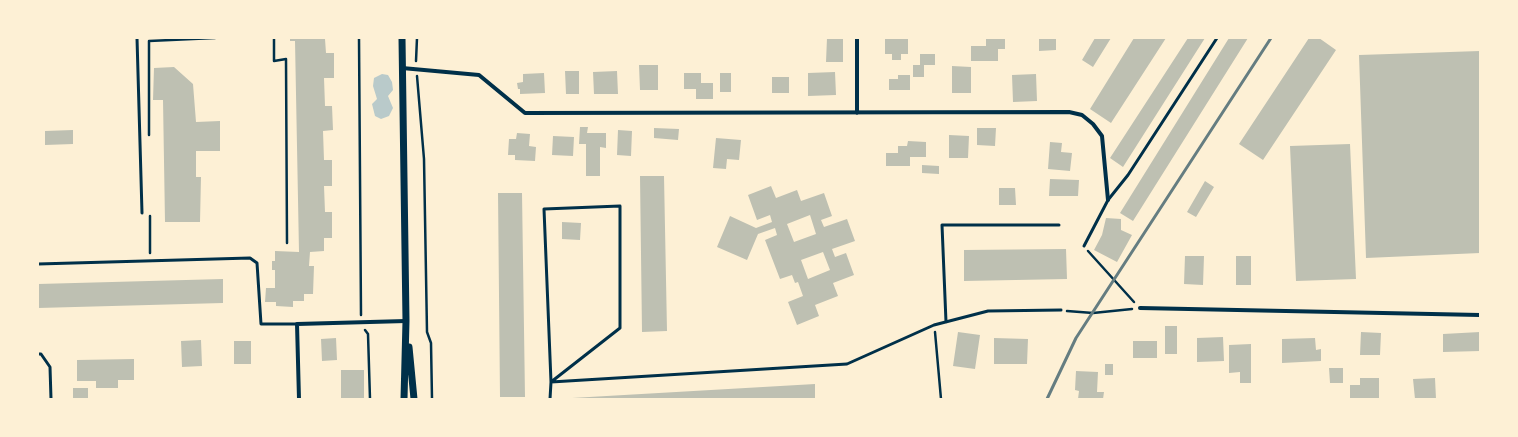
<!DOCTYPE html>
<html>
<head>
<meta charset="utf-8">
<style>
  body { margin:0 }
  #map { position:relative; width:1518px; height:437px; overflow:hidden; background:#fdf0d5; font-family:"Open Sans",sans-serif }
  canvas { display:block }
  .frame { position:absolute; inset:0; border:39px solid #fdf0d5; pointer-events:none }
</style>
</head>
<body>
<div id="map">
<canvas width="1518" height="437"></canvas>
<div class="frame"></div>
</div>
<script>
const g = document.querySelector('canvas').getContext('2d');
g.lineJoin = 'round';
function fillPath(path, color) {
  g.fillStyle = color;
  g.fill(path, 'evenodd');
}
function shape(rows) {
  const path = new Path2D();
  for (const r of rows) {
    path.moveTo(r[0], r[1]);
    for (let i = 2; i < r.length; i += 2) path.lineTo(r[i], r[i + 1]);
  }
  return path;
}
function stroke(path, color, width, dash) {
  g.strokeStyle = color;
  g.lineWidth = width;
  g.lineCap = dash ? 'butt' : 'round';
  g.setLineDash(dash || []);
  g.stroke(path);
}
const green = shape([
  [382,74,388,75,392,82,393,90,388,96,393,108,389,116,381,119,375,116,372,104,377,99,373,86,374,78]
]);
const building = shape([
  [290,38,325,39,326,53,334,53,334,78,324,78,325,106,332,106,333,130,323,131,324,160,332,160,332,186,324,186,325,212,332,212,332,238,324,238,324,251,310,252,309,266,314,266,313,294,304,294,304,301,293,301,293,307,276,306,276,302,265,302,266,288,275,288,275,270,272,270,272,261,275,261,275,251,299,252,295,41,290,41],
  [827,38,843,38,843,62,826,62],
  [885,38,908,38,908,54,901,54,901,60,892,60,892,54,885,54],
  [986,38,1005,38,1005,49,998,49,998,61,971,61,971,46,986,46],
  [1039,38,1056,38,1056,50,1039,51],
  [1095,38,1111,38,1093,67,1082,60],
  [1134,38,1166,38,1111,123,1090,109],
  [1188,38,1205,38,1123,167,1110,158],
  [1229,38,1248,38,1133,221,1120,213],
  [1309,38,1319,38,1336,50,1263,160,1239,144],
  [1480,51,1480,253,1366,258,1359,55],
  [920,54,935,54,935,65,924,65,924,77,913,77,913,65,920,65],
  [639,65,658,65,658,90,640,90],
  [952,66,971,67,971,93,952,93],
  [174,67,193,84,196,122,220,121,220,151,196,151,196,177,201,177,200,222,165,222,163,100,153,100,154,68],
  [565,71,579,71,579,94,566,94],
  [617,71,618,94,594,94,593,72],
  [835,72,836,95,808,96,808,73],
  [544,73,545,93,520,94,520,89,518,89,517,83,523,82,523,74],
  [684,73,701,73,701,83,713,83,713,99,696,99,696,89,684,89],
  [720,73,731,73,731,92,720,92],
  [1036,74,1037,101,1013,102,1012,75],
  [898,75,910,75,910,90,889,90,889,79,898,79],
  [772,77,789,77,789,93,772,93],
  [580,127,588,127,587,133,606,133,606,148,600,147,600,176,586,176,586,144,579,144],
  [654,128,679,129,678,140,654,138],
  [977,128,996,128,995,146,977,145],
  [73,130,73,144,45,145,45,131],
  [618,130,632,131,631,156,617,155],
  [517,133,530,134,529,146,536,147,535,161,515,160,515,155,508,155,509,139,516,139],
  [949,135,969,136,968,158,949,158],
  [553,136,574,137,573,156,552,155],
  [716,138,741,140,739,160,727,159,726,169,713,168],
  [908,141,926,142,926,157,910,157,910,166,886,166,886,153,898,153,898,146,907,146],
  [1050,142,1062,143,1061,152,1072,153,1070,171,1048,169],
  [1350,144,1356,279,1296,281,1290,146],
  [922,165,939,166,939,174,922,173],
  [640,176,664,176,667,331,642,332],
  [1050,179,1079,180,1078,196,1049,196],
  [1205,181,1214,187,1196,217,1187,212],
  [771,186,776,198,797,190,801,201,824,193,832,216,821,220,824,227,847,219,855,241,832,249,835,257,846,253,854,275,833,283,838,296,815,305,819,316,797,325,788,302,803,296,798,282,795,283,792,275,780,279,765,240,777,235,775,228,758,234,747,260,717,247,730,216,756,228,772,222,770,215,757,220,748,195],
  [810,215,816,234,794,242,787,224],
  [823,252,830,270,808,279,801,260],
  [999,188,1015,188,1016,205,999,205],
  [498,193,522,193,525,397,500,397],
  [1106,218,1121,219,1121,230,1132,235,1117,262,1094,250,1102,235],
  [562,222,581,223,580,240,562,239],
  [1066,249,1067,279,964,281,964,250],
  [1185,256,1204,256,1203,285,1184,284],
  [1236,256,1251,256,1251,285,1236,285],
  [223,279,223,303,38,308,38,284],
  [1165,326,1177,326,1177,354,1165,354],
  [958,332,980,335,975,369,953,366],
  [1361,332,1381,333,1380,355,1360,355],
  [1480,332,1480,351,1443,352,1443,334],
  [1223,337,1224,361,1197,362,1197,338],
  [336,338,337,360,322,361,321,339],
  [994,338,1028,339,1027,364,994,364],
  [1315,338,1316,350,1321,349,1321,361,1282,363,1282,339],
  [201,340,202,366,182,367,181,341],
  [234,341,251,341,251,364,234,364],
  [1133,341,1157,341,1157,358,1133,358],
  [1251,344,1251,383,1240,383,1240,372,1229,373,1229,345],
  [134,359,134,380,118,380,118,388,96,388,96,381,77,381,77,360],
  [1105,364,1113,364,1113,375,1105,375],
  [1329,368,1343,368,1343,383,1330,383],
  [341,370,364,370,364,399,341,399],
  [1076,371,1098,372,1097,392,1104,392,1103,399,1078,399,1079,391,1075,390],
  [1360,378,1379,378,1379,399,1350,399,1350,385,1360,385],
  [1435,378,1436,399,1415,399,1413,379],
  [815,384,815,399,572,399,572,398],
  [73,388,88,388,88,399,73,399]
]);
const path = shape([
  [274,38,274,61,286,59,287,243],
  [359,38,361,315],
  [416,61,417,38],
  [417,76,424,159,427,332,431,343,432,399],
  [149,135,149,41,215,38],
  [150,216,150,253],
  [1088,251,1134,302],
  [1067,311,1093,313,1132,309],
  [365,330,368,334,370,399],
  [935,332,941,399]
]);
const service = shape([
  [137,38,142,213],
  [620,206,620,328,551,382,544,209,620,206],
  [1084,246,1108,200,1128,175,1217,38],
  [38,264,250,258,257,263,261,324,297,324],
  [946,322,942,225,1059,225],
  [38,354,41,354,50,367,51,399],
  [550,399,551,382,847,364,934,325,988,311,1061,310]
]);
const minor = shape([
  [857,38,857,113],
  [402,68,479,75,525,113,1069,112,1082,115,1093,124,1102,136,1108,200],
  [1140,308,1480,315],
  [299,399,297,324,406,321]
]);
const tertiary = shape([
  [402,38,406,321,404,399],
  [409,347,414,399]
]);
const rail = shape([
  [1047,399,1076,338,1271,38]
]);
fillPath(green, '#b9caca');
fillPath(building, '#bec0b2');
stroke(path, '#003049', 2.5);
stroke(service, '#003049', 3);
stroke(minor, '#003049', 4);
stroke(tertiary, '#003049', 7);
stroke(rail, '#657d81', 3);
</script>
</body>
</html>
